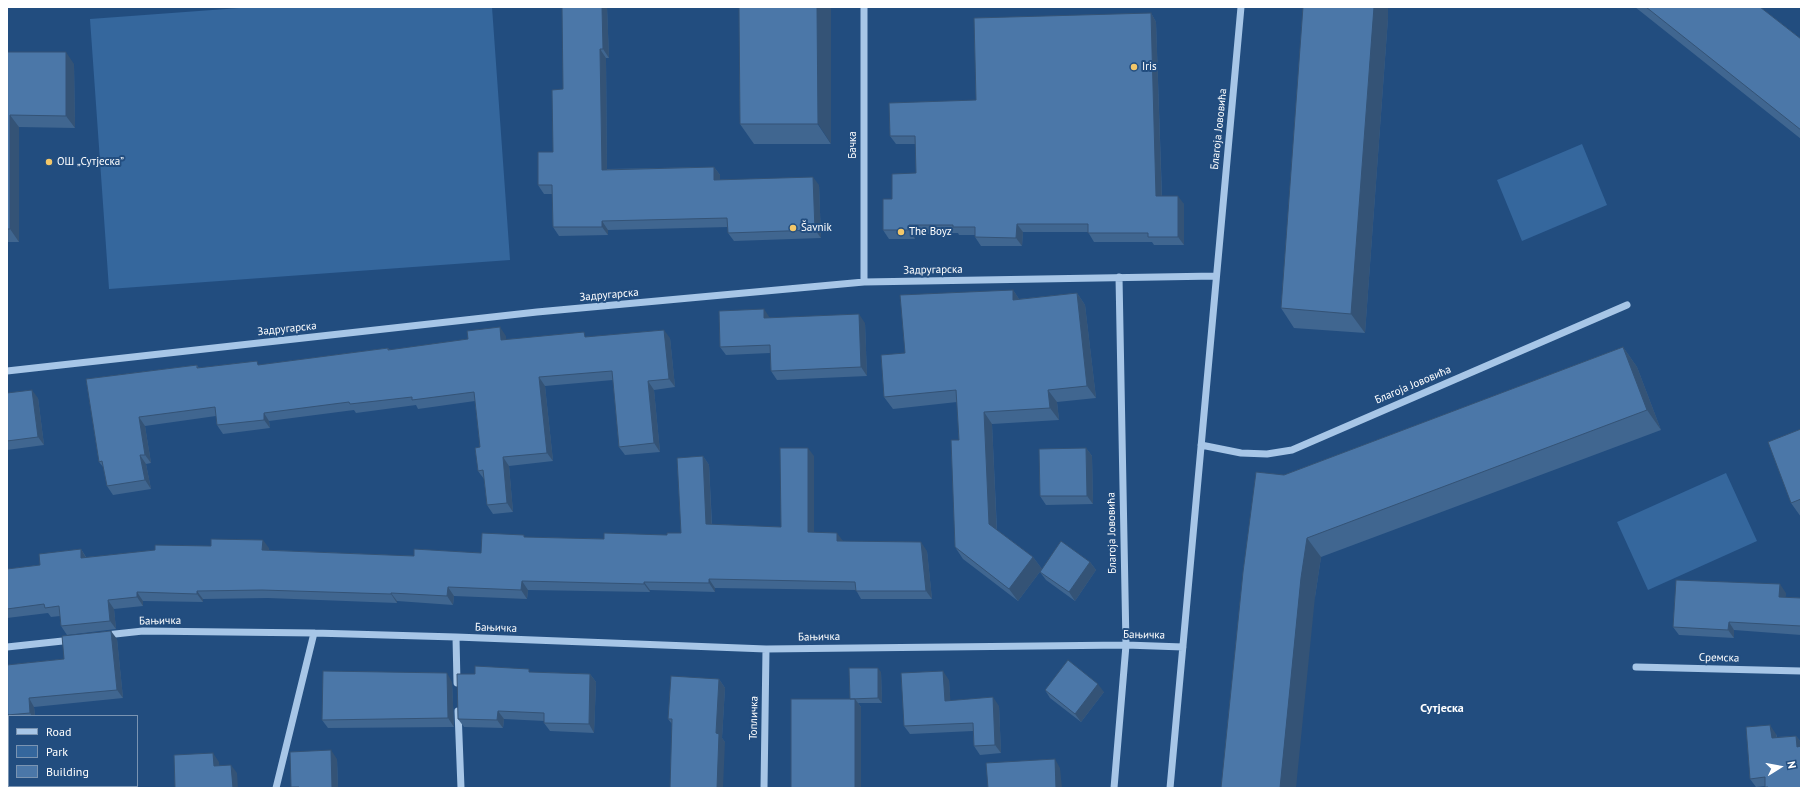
<!DOCTYPE html>
<html>
<head>
<meta charset="utf-8">
<style>
  body { margin:0 }
  #map { position:relative; width:1808px; height:795px; overflow:hidden; background:#224d7f; font-family:"PT Sans",sans-serif }
  canvas { display:block }
  .frame { position:absolute; inset:0; border:8px solid #fff; pointer-events:none }
  .legend { position:absolute; left:8px; top:715px; width:130px; height:72px; box-sizing:border-box; background:#224d7f; border:1px solid #7a94b2; margin:0; padding:5px 7px; list-style:none; font-size:12px; color:#fff }
  .legend li { display:flex; align-items:center; gap:8px; height:20px }
  .legend b { width:20px; border:1px solid #7a94b2 }
  .north { position:absolute; left:1760px; top:747px; width:40px; height:40px; -webkit-text-stroke:3px #224d7f; paint-order:stroke; rotate:79deg; font-size:11px; font-weight:700; line-height:16px; text-align:center; color:#fff }
  .north::after { content:''; display:block; margin:auto; width:14px; height:18px; background:#fff; clip-path:polygon(50% 0,100% 100%,50% 72%,0 100%) }
</style>
</head>
<body>
<div id="map">
<canvas width="1808" height="795"></canvas>
<div class="frame"></div>
<ul class="legend">
<li><b style="height:5px;background:#a7c6e7"></b>Road</li>
<li><b style="height:11px;background:#35679d"></b>Park</li>
<li><b style="height:11px;background:#4b77a8"></b>Building</li>
</ul>
<div class="north">N</div>
</div>
<script>
const g = document.querySelector('canvas').getContext('2d');
g.lineJoin = 'round';
function fillPath(path, color) {
  g.fillStyle = color;
  g.fill(path, 'evenodd');
}
function shape(rows) {
  const path = new Path2D();
  for (const r of rows) {
    path.moveTo(r[0], r[1]);
    for (let i = 2; i < r.length; i += 2) path.lineTo(r[i], r[i + 1]);
  }
  return path;
}
function stroke(path, color, width, dash) {
  g.strokeStyle = color;
  g.lineWidth = width;
  g.lineCap = dash ? 'butt' : 'round';
  g.setLineDash(dash || []);
  g.stroke(path);
}
function label(font, color, halo, rows, align = 'center') {
  g.font = font + ' "PT Sans",sans-serif';
  g.lineWidth = 4;
  g.setLineDash([]);
  g.textBaseline = 'middle';
  g.strokeStyle = halo;
  g.fillStyle = color;
  for (const [text, x, y, turn = 0] of rows) {
    g.save();
    g.translate(x, y);
    g.rotate((+turn || 0) * Math.PI / 180);
    g.textAlign = isNaN(turn) ? turn : align;
    if (halo) g.strokeText(text, 0, 0);
    g.fillText(text, 0, 0);
    g.restore();
  }
}
const green = shape([
  [253,7,492,7,510,260,109,289,90,19],
  [1582,144,1607,205,1522,241,1497,180],
  [1726,473,1757,541,1648,590,1617,522]
]);
const minor = shape([
  [864,7,864,282],
  [7,371,537,312,864,282,1216,276],
  [1201,445,1241,453,1267,454,1292,450,1627,305],
  [106,635,143,631,314,633,456,637,766,649,1126,645,1183,647],
  [456,637,457,683],
  [7,647,72,640],
  [1636,667,1801,671],
  [458,711,461,788],
  [276,788,314,633],
  [764,788,766,649],
  [1114,788,1126,645,1119,277],
  [1170,788,1241,7]
]);
const wall = shape([
  [607,7,609,58,606,58,607,169,714,167,720,175,720,180,819,185,821,238,734,241,728,233,728,227,608,230,608,235,559,236,553,227,552,194,544,194,538,185,553,152,563,89],
  [739,7,831,144,754,144,740,124],
  [1635,7,1760,7,1801,39,1801,139],
  [1151,13,1156,22,1162,196,1184,204,1184,245,1154,245,1152,242,1094,242,1088,232,1023,232,1022,246,981,246,975,237,975,235,959,235,958,233,915,234,915,239,889,239,883,230,892,199,916,173,916,144,896,144,890,136,976,100],
  [1388,18,1365,333,1294,328,1281,308],
  [7,52,74,64,75,128,19,127,19,242,7,242],
  [1013,290,1019,299,1077,293,1085,305,1096,398,1057,402,1059,420,992,424,997,530,1033,557,1042,569,1018,601,963,559,955,547,959,440,957,402,893,409,884,397,905,353],
  [770,318,865,323,867,376,777,380,771,371,770,353,726,355,720,347],
  [506,336,506,339,588,337,670,338,675,387,654,390,660,452,625,455,619,447,613,380,545,386,553,461,509,466,513,512,493,514,487,505,484,479,478,471,480,447,475,401,418,409,416,405,356,413,354,410,269,421,270,428,223,434,217,425,216,416,145,426,151,463,146,464,151,489,113,495,107,486,104,468,99,462,86,379,197,365,199,368,260,365,388,348,390,350],
  [1623,347,1637,367,1661,430,1321,557,1315,597,1284,475],
  [7,393,38,398,44,445,7,450],
  [1801,429,1801,517,1791,503],
  [1086,448,1092,456,1093,504,1046,505,1040,496],
  [703,456,709,465,712,524,781,527,814,456,814,532,843,541,927,551,932,599,861,599,856,590,715,588,715,592,650,590,650,592,528,590,527,599,454,596,453,605,397,601,397,603,268,598,203,599,203,602,143,601,143,606,114,609,116,629,67,635,61,626,60,616,51,617,48,613,7,618,7,569,40,565,81,549,86,557,269,548,269,550,414,556,481,553,525,537,604,539,667,535,681,533],
  [1090,562,1096,570,1075,601,1046,580,1040,572],
  [1786,593,1785,597,1801,598,1801,635,1734,630,1734,638,1679,635,1673,627],
  [117,639,123,698,34,707,35,716,9,716,9,724,7,725,7,665,64,659],
  [531,672,590,674,596,682,594,733,550,731,544,723,544,721,504,719,503,728,464,727,458,719,475,674],
  [881,672,882,703,858,703,861,707,861,788,791,788,850,699],
  [719,679,725,688,722,738,725,742,672,724,668,719],
  [949,680,950,700,999,706,1001,753,980,755,974,746,973,731,910,734,904,726],
  [452,682,454,727,328,728,322,720],
  [1045,690,1104,692,1081,722,1050,698],
  [1776,734,1777,737,1796,736,1801,742,1801,788,1765,788,1765,786,1756,787,1750,779],
  [337,759,338,788,292,788,291,787]
]);
const shadedWall = shape([
  [602,7,607,7,609,58,603,49],
  [817,7,831,7,831,144,818,124],
  [1374,7,1388,7,1388,18,1365,333,1351,314],
  [1151,13,1156,22,1162,204,1156,196],
  [600,49,606,58,607,178,602,170],
  [66,52,74,64,75,128,66,116],
  [10,115,19,127,19,242,10,229],
  [714,167,720,175,720,189,714,180],
  [813,177,819,185,821,238,815,230],
  [1178,196,1184,204,1184,245,1178,237],
  [602,221,608,230,608,235,602,227],
  [1017,224,1023,232,1022,246,1016,238],
  [909,225,915,234,915,239,909,230],
  [1013,290,1021,302,1013,300],
  [1077,293,1085,305,1096,398,1087,386],
  [764,309,770,318,770,327,764,318],
  [859,314,865,323,867,376,861,367],
  [500,327,506,336,507,348,501,340],
  [664,330,670,338,675,387,669,379],
  [1623,347,1637,367,1661,430,1647,410],
  [539,377,545,386,553,461,547,453],
  [648,381,654,390,660,452,654,443],
  [32,390,38,398,44,445,38,437],
  [1048,390,1057,402,1059,420,1050,408],
  [984,412,992,424,997,536,989,524],
  [264,413,269,421,270,428,264,420],
  [139,417,145,426,151,463,145,455],
  [808,448,814,456,814,541,808,532],
  [1086,448,1092,456,1093,504,1087,496],
  [140,455,146,464,151,489,145,480],
  [703,456,709,465,712,532,706,524],
  [503,457,509,466,513,512,507,503],
  [837,533,843,541,837,541],
  [1307,538,1321,557,1315,597,1296,788,1280,788,1301,578],
  [263,540,269,548,268,558,262,550],
  [921,542,927,551,932,599,926,591],
  [81,549,86,558,81,558],
  [1033,557,1042,569,1018,601,1009,589],
  [1090,562,1096,570,1075,601,1069,592],
  [709,579,715,588,715,592,709,583],
  [522,581,528,590,527,599,521,590],
  [644,582,650,590,650,592,644,584],
  [1780,584,1786,593,1785,605,1779,597],
  [448,587,454,596,453,605,447,596],
  [197,591,203,599,203,602,197,594],
  [137,592,143,601,143,606,137,597],
  [391,593,397,601,397,603,391,594],
  [108,600,114,609,116,629,110,621],
  [1729,622,1734,630,1734,638,1728,630],
  [111,631,117,639,123,698,117,690],
  [878,668,881,672,882,703,878,698],
  [943,671,949,680,951,709,945,701],
  [447,673,452,682,454,727,448,718],
  [590,674,596,682,594,733,589,724],
  [719,679,725,688,722,738,725,742,723,788,717,788,716,733],
  [1098,684,1104,692,1081,722,1075,714],
  [993,697,999,706,1001,753,995,745],
  [29,698,34,707,35,716,32,716,30,713],
  [855,699,861,707,861,788,855,788],
  [498,711,504,719,503,728,497,720],
  [1770,725,1776,734,1778,746,1772,738],
  [1796,736,1801,742,1801,752,1797,747],
  [331,750,337,759,338,788,332,788],
  [213,753,219,762,220,774,214,766],
  [1055,759,1060,768,1062,788,1056,788],
  [231,765,237,773,238,788,233,788],
  [31,786,37,786,37,788,31,788]
]);
const building = shape([
  [562,7,602,7,603,49,600,49,602,170,714,167,714,180,813,177,815,230,728,233,727,218,602,221,602,227,553,227,552,185,538,185,538,152,553,152,552,90,563,89,562,7],
  [739,7,817,7,818,124,740,124,739,7],
  [1303,7,1374,7,1351,314,1281,308,1303,7],
  [1646,7,1760,7,1801,39,1801,130,1646,7],
  [1151,13,1156,196,1178,196,1178,237,1148,237,1148,233,1088,233,1088,224,1017,224,1016,238,975,237,975,227,953,227,953,225,909,225,909,230,883,230,883,199,892,199,892,174,916,173,915,136,890,136,889,103,976,100,974,18,1151,13],
  [7,52,66,52,66,116,10,115,10,229,7,229,7,52],
  [1013,290,1013,300,1077,293,1087,386,1048,390,1050,408,984,412,989,524,1033,557,1009,589,955,547,951,440,959,440,956,390,884,397,881,355,905,353,900,295,1013,290],
  [764,309,764,318,859,314,861,367,771,371,770,345,720,347,719,311,764,309],
  [500,327,501,340,584,332,585,337,664,330,669,379,648,381,654,443,619,447,612,371,539,377,547,453,503,457,507,503,487,505,483,470,478,471,475,448,480,447,474,392,412,400,412,397,350,404,349,402,264,413,264,420,217,425,215,407,139,417,145,455,140,455,145,480,107,486,102,461,99,462,86,379,197,365,197,368,257,361,258,365,388,348,388,350,468,339,467,331,500,327],
  [1623,347,1647,410,1307,538,1301,578,1280,788,1221,788,1243,572,1256,472,1284,475,1623,347],
  [32,390,38,437,7,441,7,393,32,390],
  [1801,429,1801,499,1791,503,1768,442,1801,429],
  [780,448,808,448,808,532,837,533,837,541,921,542,926,591,856,591,855,582,709,579,709,583,644,582,644,584,522,581,521,590,448,587,447,596,391,593,391,594,262,590,197,591,197,594,137,592,137,597,108,600,110,621,61,626,59,606,45,608,44,604,7,609,7,569,40,565,39,554,81,549,81,558,155,550,155,545,211,546,211,539,263,540,262,550,414,556,414,549,481,553,482,533,524,535,524,537,604,539,604,533,667,535,667,533,681,533,677,458,703,456,706,524,781,527,780,448],
  [1086,448,1087,496,1040,496,1039,449,1086,448],
  [1061,541,1090,562,1069,592,1040,572,1061,541],
  [1676,580,1780,584,1779,597,1801,598,1801,626,1729,622,1728,630,1673,627,1676,580],
  [111,631,117,690,29,698,30,713,7,715,7,665,64,659,62,636,111,631],
  [1068,660,1098,684,1075,714,1045,690,1068,660],
  [475,666,529,669,529,672,590,674,589,724,544,723,544,713,498,711,497,720,458,719,457,674,475,674,475,666],
  [849,668,878,668,878,698,850,699,849,668],
  [323,671,447,673,448,718,322,720,323,671],
  [943,671,945,701,993,697,995,745,974,746,973,723,904,726,901,673,943,671],
  [671,676,719,679,716,733,719,734,717,788,670,788,672,719,668,719,671,676],
  [791,699,855,699,855,788,791,788,791,699],
  [1770,725,1772,738,1796,736,1797,747,1801,746,1801,788,1768,788,1768,787,1765,787,1765,777,1750,779,1746,727,1770,725],
  [331,750,332,788,299,788,299,787,291,787,290,752,331,750],
  [213,753,214,766,231,765,233,788,175,788,174,755,213,753],
  [1055,759,1056,788,988,788,986,763,1055,759],
  [7,771,9,771,9,786,31,786,31,788,7,788,7,771]
]);
const markers = [
  [1134,67,4,"#f3c769"],
  [49,162,4,"#f3c769"],
  [793,228,4,"#f3c769"],
  [901,232,4,"#f3c769"]
];
const poiNames = [
  ["Iris",1142,67],
  ["ОШ „Сутјеска”",57,162],
  ["Šavnik",801,228],
  ["The Boyz",909,232]
];
const streetNames = [
  ["Благоја Јововића",1219,129,-84],
  ["Бачка",853,145,-90],
  ["Задругарска",933,270,-1],
  ["Задругарска",609,295,-5],
  ["Задругарска",287,329,-6],
  ["Благоја Јововића",1413,385,-23],
  ["Благоја Јововића",1112,533,-91],
  ["Бањичка",160,621,-1],
  ["Бањичка",496,628,2],
  ["Бањичка",1144,635,1],
  ["Бањичка",819,637,-1],
  ["Сремска",1719,658,1],
  ["Топличка",754,718,-89]
];
const neighbourhoodNames = [
  ["Сутјеска",1442,709]
];
fillPath(green, '#35679d');
stroke(minor, '#a7c6e7', 7);
fillPath(wall, '#406690');
fillPath(shadedWall, '#345376');
fillPath(building, '#4b77a8');
stroke(building, '#345376', 1);
for (const [x, y, r, color] of markers) {
  const dot = new Path2D();
  dot.arc(x, y, r, 0, 2 * Math.PI);
  g.fillStyle = color;
  g.fill(dot);
  stroke(dot, '#224d7f', 1.5);
}
label('11px', '#fff', '#224d7f', poiNames, 'left');
label('11px', '#fff', '#224d7f', streetNames);
label('bold 12px', '#fff', '#224d7f', neighbourhoodNames);
</script>
</body>
</html>
